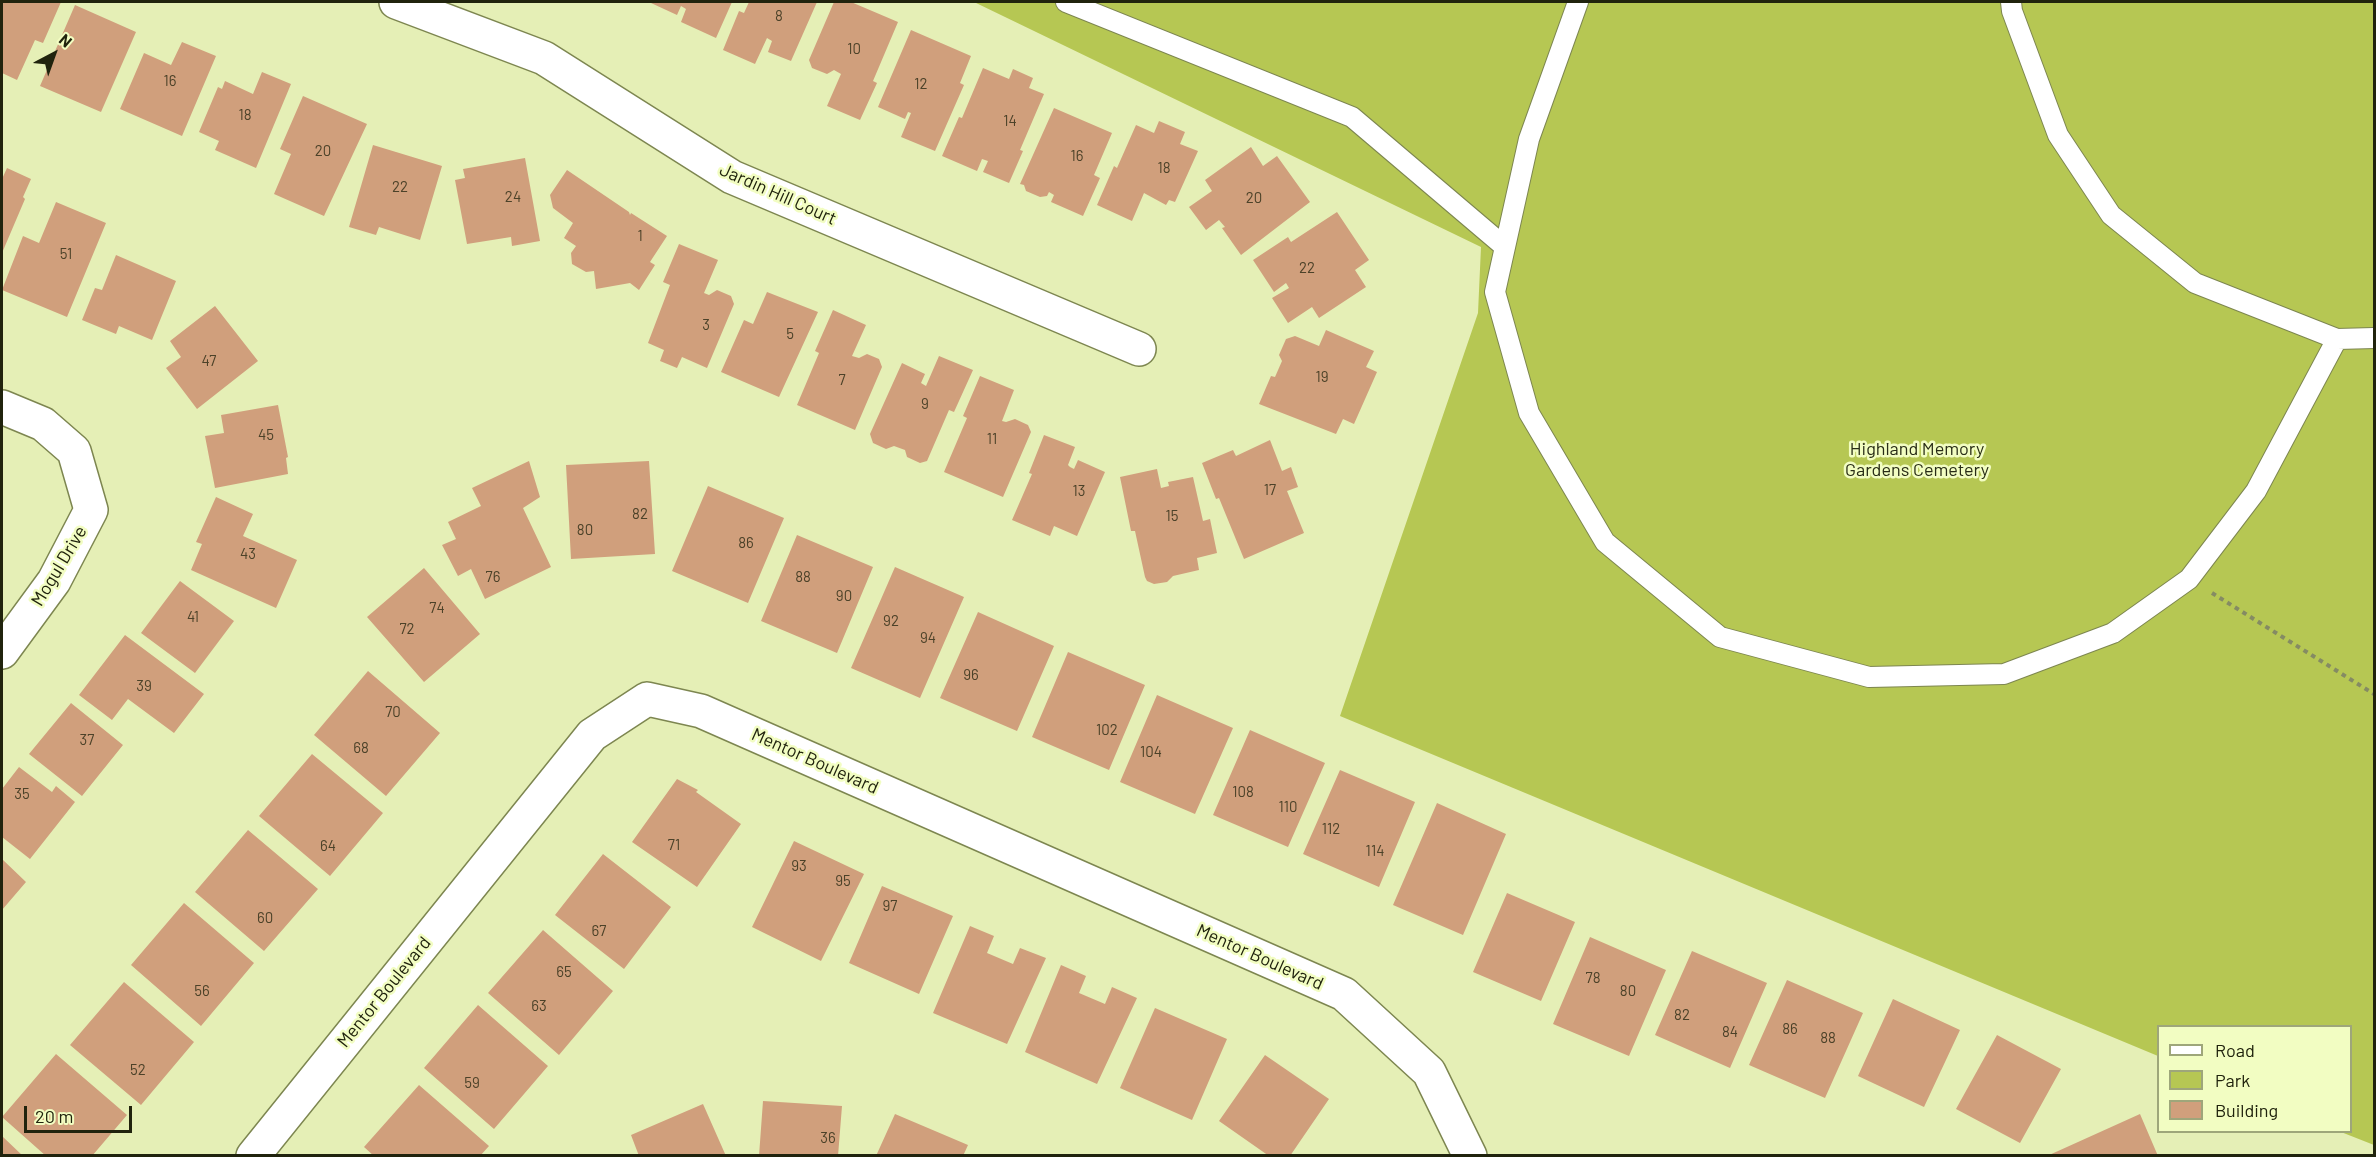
<!DOCTYPE html>
<html>
<head>
<meta charset="utf-8">
<style>
  body { margin:0 }
  #map { position:relative; width:2376px; height:1157px; overflow:hidden; background:#e5efb6; font-family:Barlow,sans-serif }
  canvas { display:block }
  .frame { position:absolute; inset:0; border:3px solid #20230d; pointer-events:none }
  .legend { position:absolute; left:2157px; top:1025px; width:195px; height:108px; box-sizing:border-box; background:#f2fdc2; border:2px solid #9ea67a; margin:0; padding:8px 10px; list-style:none; font-size:18px; color:#20230d }
  .legend li { display:flex; align-items:center; gap:12px; height:30px }
  .legend b { width:30px; border:2px solid #9ea67a }
  .north { position:absolute; left:24px; top:24px; width:60px; height:60px; -webkit-text-stroke:4px #f2fdc2; paint-order:stroke; rotate:41deg; font-size:16px; font-weight:700; line-height:24px; text-align:center; color:#20230d }
  .north::after { content:''; display:block; margin:auto; width:21px; height:27px; background:#20230d; clip-path:polygon(50% 0,100% 100%,50% 72%,0 100%) }
  .scale { position:absolute; left:24px; top:1106px; width:108px; height:27px; box-sizing:border-box; border:3px solid #20230d; border-top:0; padding-left:8px; font-size:18px; line-height:21px; white-space:nowrap; color:#20230d; -webkit-text-stroke:4px #f2fdc2; paint-order:stroke }
</style>
</head>
<body>
<div id="map">
<canvas width="2376" height="1157"></canvas>
<div class="frame"></div>
<ul class="legend">
<li><b style="height:8px;background:#fff"></b>Road</li>
<li><b style="height:16px;background:#b6c753"></b>Park</li>
<li><b style="height:16px;background:#d09f7c"></b>Building</li>
</ul>
<div class="north">N</div>
<div class="scale">20 m</div>
</div>
<script>
const g = document.querySelector('canvas').getContext('2d');
g.lineJoin = 'round';
function fillPath(path, color) {
  g.fillStyle = color;
  g.fill(path, 'evenodd');
}
function shape(rows) {
  const path = new Path2D();
  for (const r of rows) {
    path.moveTo(r[0], r[1]);
    for (let i = 2; i < r.length; i += 2) path.lineTo(r[i], r[i + 1]);
  }
  return path;
}
function stroke(path, color, width, dash) {
  g.strokeStyle = color;
  g.lineWidth = width;
  g.lineCap = dash ? 'butt' : 'round';
  g.setLineDash(dash || []);
  g.stroke(path);
}
function label(font, color, halo, rows, align = 'center') {
  g.font = font + ' Barlow,sans-serif';
  g.lineWidth = 5;
  g.setLineDash([]);
  g.textBaseline = 'middle';
  g.strokeStyle = halo;
  g.fillStyle = color;
  for (const [text, x, y, turn = 0] of rows) {
    g.save();
    g.translate(x, y);
    g.rotate((+turn || 0) * Math.PI / 180);
    g.textAlign = isNaN(turn) ? turn : align;
    if (halo) g.strokeText(text, 0, 0);
    g.fillText(text, 0, 0);
    g.restore();
  }
}
const green = shape([
  [974,2,2374,2,2374,1145,2341,1132,2350,1132,2350,1026,2158,1026,2158,1056,1340,716,1478,313,1481,247]
]);
const building = shape([
  [2,2,61,2,43,43,35,40,17,80,2,73],
  [651,2,732,2,716,38,681,22,686,9,681,6,677,15,651,3],
  [749,2,817,2,791,61,768,52,772,41,767,38,755,64,723,50,739,11,744,13],
  [834,2,851,2,898,22,873,81,877,83,860,120,827,106,841,74,834,70,827,74,812,68,809,60],
  [75,5,136,32,101,112,40,86],
  [911,30,971,56,960,83,964,85,935,151,901,137,911,113,908,112,905,119,878,107],
  [182,42,216,56,182,136,120,109,144,53,171,65],
  [983,68,1009,79,1013,69,1033,78,1029,88,1044,94,1020,150,1023,151,1009,183,983,172,988,161,982,159,977,171,942,156,959,117,962,118],
  [262,72,291,84,256,168,215,150,219,141,199,132,218,87,222,89,225,81,253,94],
  [303,96,367,124,324,216,274,194,291,154,280,149],
  [1054,108,1112,133,1094,175,1100,178,1083,216,1051,202,1054,195,1049,192,1047,196,1040,197,1026,191,1024,185,1020,184],
  [1159,121,1185,132,1180,144,1198,151,1175,202,1169,200,1166,205,1144,193,1132,221,1097,205,1114,166,1117,168,1136,125,1154,133],
  [373,145,442,166,420,240,379,227,376,235,349,227],
  [1251,147,1263,166,1277,156,1310,202,1241,255,1222,228,1225,227,1219,220,1206,230,1189,207,1212,191,1205,180],
  [525,158,540,241,512,246,511,237,467,244,455,180,465,178,463,169],
  [7,168,31,179,23,197,25,199,2,253,2,179],
  [567,170,629,212,630,215,631,213,667,236,650,262,655,265,639,290,630,283,596,289,594,271,586,272,572,264,571,253,576,246,564,238,573,223,553,208,550,195],
  [56,202,106,223,67,317,2,290,23,236,39,243],
  [1337,212,1369,260,1355,270,1366,287,1319,318,1312,307,1288,323,1272,298,1289,288,1286,283,1274,292,1253,260,1288,237,1291,242],
  [679,244,718,260,704,293,709,295,717,290,731,296,734,304,707,368,682,357,677,368,660,361,664,350,648,343,670,285,663,282],
  [116,255,176,281,152,340,119,326,116,334,82,320,95,288,102,290],
  [767,292,818,312,779,397,721,372,744,320,753,324],
  [215,306,258,361,197,409,166,368,181,357,170,341],
  [833,310,866,325,852,356,859,358,867,354,879,359,882,367,855,430,797,405,819,353,815,351],
  [1326,330,1374,351,1366,367,1377,372,1354,424,1343,419,1336,434,1259,404,1271,376,1275,377,1282,361,1279,355,1286,339,1295,336,1319,346],
  [939,356,973,370,954,412,949,410,927,461,920,463,907,457,905,450,894,446,886,449,873,443,870,434,902,363,925,374,921,383,926,386],
  [980,376,1014,390,1002,421,1006,422,1015,419,1028,425,1031,432,1003,497,944,472,967,418,963,416],
  [278,405,288,457,286,458,288,474,215,488,205,436,224,433,221,415],
  [1044,435,1075,447,1068,465,1070,467,1074,469,1078,460,1105,472,1077,536,1054,526,1050,536,1012,520,1032,474,1029,473],
  [1270,440,1282,471,1291,467,1298,487,1287,491,1304,533,1244,559,1219,498,1216,499,1202,463,1233,450,1236,456],
  [529,461,540,497,523,508,551,567,485,599,471,569,458,576,442,545,456,539,448,522,481,506,472,488],
  [649,461,655,554,571,559,566,465],
  [1157,469,1161,488,1169,486,1168,482,1193,477,1203,521,1210,519,1217,553,1197,558,1199,570,1173,576,1167,582,1154,584,1147,581,1145,577,1135,531,1131,531,1120,477],
  [708,486,784,518,748,603,672,571],
  [216,497,253,514,243,536,297,560,276,608,191,570,202,544,196,542],
  [797,535,873,567,837,653,761,621],
  [895,567,964,597,920,698,851,668],
  [424,568,480,634,424,682,367,617],
  [180,581,234,621,195,673,141,633],
  [978,612,1054,646,1017,731,940,698],
  [125,635,204,694,174,733,128,699,112,720,79,695],
  [1068,652,1145,685,1109,770,1032,737],
  [368,671,440,733,386,796,314,735],
  [1157,695,1233,728,1195,814,1120,782],
  [71,703,123,745,82,796,29,754],
  [1250,730,1325,763,1288,847,1213,815],
  [312,754,383,813,330,876,259,816],
  [19,767,52,792,56,786,75,802,30,859,2,837,2,789],
  [1340,770,1415,802,1379,887,1303,854],
  [677,779,698,790,696,792,741,824,697,887,632,842],
  [1437,803,1506,834,1463,935,1393,905],
  [248,830,318,889,264,951,195,892],
  [794,841,864,874,821,961,752,927],
  [603,854,671,907,624,969,555,915],
  [2,859,26,882,2,910],
  [882,886,953,916,919,994,849,963],
  [1507,893,1575,922,1541,1001,1473,972],
  [184,903,254,963,201,1026,131,965],
  [970,926,994,936,987,953,1013,964,1020,948,1046,958,1007,1044,933,1013],
  [543,930,613,991,559,1055,488,993],
  [1590,937,1666,970,1629,1056,1553,1024],
  [1692,951,1767,983,1730,1068,1655,1035],
  [1061,965,1086,976,1079,993,1105,1004,1112,987,1137,998,1097,1084,1025,1052],
  [1787,980,1863,1013,1825,1098,1749,1065],
  [124,982,194,1042,141,1105,70,1045],
  [1893,999,1960,1030,1924,1107,1858,1076],
  [478,1005,548,1066,494,1129,424,1068],
  [1155,1008,1227,1039,1192,1120,1120,1088],
  [1997,1035,2061,1069,2020,1143,1956,1109],
  [56,1054,127,1115,92,1156,46,1156,2,1117],
  [1265,1055,1329,1099,1290,1156,1269,1156,1219,1121],
  [419,1085,489,1146,480,1156,374,1156,364,1147],
  [763,1101,842,1106,838,1156,759,1156],
  [703,1104,726,1156,639,1156,631,1135],
  [895,1114,968,1145,963,1156,876,1156],
  [2140,1114,2158,1156,2047,1156],
  [2,1136,23,1156,2,1156]
]);
const path = shape([
  [2212,593,2374,694]
]);
const service = shape([
  [1066,2,1352,117,1505,247],
  [1578,2,1529,139,1495,292,1529,413,1605,542,1720,637,1869,677,2004,674,2113,633,2189,579,2256,491,2337,339],
  [2011,2,2012,11,2058,135,2111,215,2195,283,2337,339,2374,338]
]);
const minor = shape([
  [396,2,544,58,732,177,1139,349],
  [2,407,43,424,74,451,91,510,54,581,2,652],
  [253,1156,592,735,647,699,701,711,1344,994,1429,1072,1470,1156]
]);
const numberNames = [
  ["8",779,16],
  ["10",854,49],
  ["16",170,81],
  ["12",921,84],
  ["18",245,115],
  ["14",1010,121],
  ["20",323,151],
  ["16",1077,156],
  ["18",1164,168],
  ["22",400,187],
  ["24",513,197],
  ["20",1254,198],
  ["1",640,236],
  ["51",66,254],
  ["22",1307,268],
  ["3",706,325],
  ["5",790,334],
  ["47",209,361],
  ["19",1322,377],
  ["7",842,380],
  ["9",925,404],
  ["45",266,435],
  ["11",992,439],
  ["17",1270,490],
  ["13",1079,491],
  ["82",640,514],
  ["15",1172,516],
  ["80",585,530],
  ["86",746,543],
  ["43",248,554],
  ["76",493,577],
  ["88",803,577],
  ["90",844,596],
  ["74",437,608],
  ["41",193,617],
  ["92",891,621],
  ["72",407,629],
  ["94",928,638],
  ["96",971,675],
  ["39",144,686],
  ["70",393,712],
  ["102",1107,730],
  ["37",87,740],
  ["68",361,748],
  ["104",1151,752],
  ["108",1243,792],
  ["35",22,794],
  ["110",1288,807],
  ["112",1331,829],
  ["71",674,845],
  ["64",328,846],
  ["114",1375,851],
  ["93",799,866],
  ["95",843,881],
  ["97",890,906],
  ["60",265,918],
  ["67",599,931],
  ["65",564,972],
  ["78",1593,978],
  ["56",202,991],
  ["80",1628,991],
  ["63",539,1006],
  ["82",1682,1015],
  ["86",1790,1029],
  ["84",1730,1032],
  ["88",1828,1038],
  ["52",138,1070],
  ["59",472,1083],
  ["36",828,1138]
];
const streetNames = [
  ["Jardin Hill Court",778,194,24],
  ["Mogul Drive",59,566,-59],
  ["Mentor Boulevard",815,761,24],
  ["Mentor Boulevard",1260,957,24],
  ["Mentor Boulevard",384,992,-51]
];
const parkNames = [
  ["Highland Memory",1917,449],
  ["Gardens Cemetery",1917,470]
];
fillPath(green, '#b6c753');
fillPath(building, '#d09f7c');
stroke(service, '#7d8650', 22);
stroke(minor, '#7d8650', 36);
stroke(path, '#858b63', 4, [4.5, 4.5]);
stroke(service, '#fff', 20);
stroke(minor, '#fff', 33);
label('15px', '#4c4229', null, numberNames);
label('18px', '#20230d', '#f2fdc2', streetNames);
label('18px', '#282c16', '#f2fdc2', parkNames);
</script>
</body>
</html>
